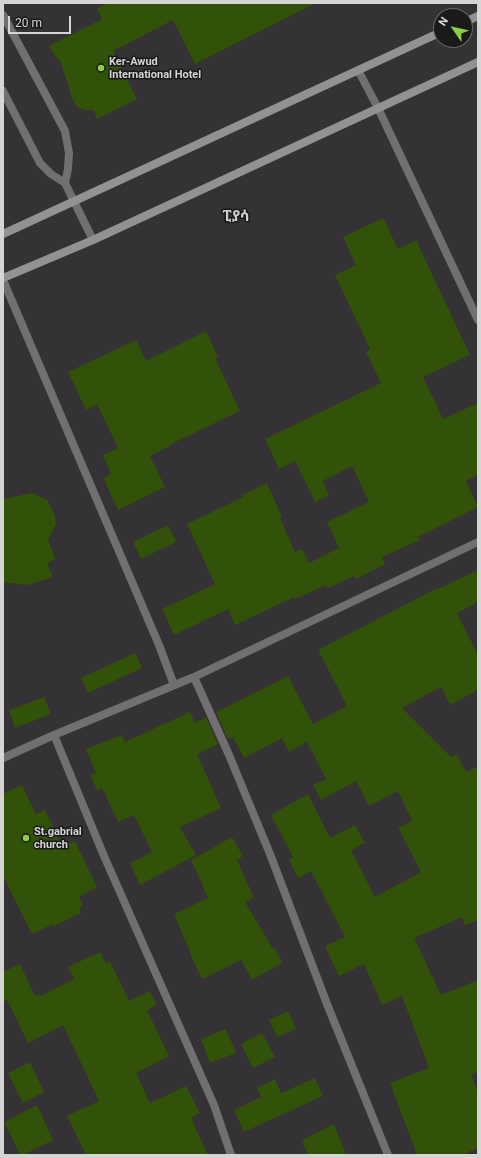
<!DOCTYPE html>
<html>
<head>
<meta charset="utf-8">
<style>
  body { margin:0 }
  #map { position:relative; width:481px; height:1158px; overflow:hidden; background:#343234; font-family:Roboto,sans-serif }
  canvas { display:block }
  .frame { position:absolute; inset:0; border:4px solid #d6d5d6; pointer-events:none }
  .north { position:absolute; left:433px; top:8px; width:40px; height:40px; box-sizing:border-box; background:#1b1a1b; border:1px solid #666566; border-radius:50%; rotate:304deg; font-size:11px; font-weight:700; line-height:16px; text-align:center; color:#d6d5d6 }
  .north::after { content:''; display:block; margin:auto; width:14px; height:18px; background:#8cce45; clip-path:polygon(50% 0,100% 100%,50% 72%,0 100%) }
  .scale { position:absolute; left:8px; top:16px; width:63px; height:18px; box-sizing:border-box; border:2px solid #d6d5d6; border-top:0; padding-left:5px; font-size:12px; line-height:14px; white-space:nowrap; color:#d6d5d6; -webkit-text-stroke:3px #1b1a1b; paint-order:stroke }
</style>
</head>
<body>
<div id="map">
<canvas width="481" height="1158"></canvas>
<div class="frame"></div>
<div class="north">N</div>
<div class="scale">20 m</div>
</div>
<script>
const g = document.querySelector('canvas').getContext('2d');
g.lineJoin = 'round';
function fillPath(path, color) {
  g.fillStyle = color;
  g.fill(path, 'evenodd');
}
function shape(rows) {
  const path = new Path2D();
  for (const r of rows) {
    path.moveTo(r[0], r[1]);
    for (let i = 2; i < r.length; i += 2) path.lineTo(r[i], r[i + 1]);
  }
  return path;
}
function stroke(path, color, width, dash) {
  g.strokeStyle = color;
  g.lineWidth = width;
  g.lineCap = dash ? 'butt' : 'round';
  g.setLineDash(dash || []);
  g.stroke(path);
}
function label(font, color, halo, rows, align = 'center') {
  g.font = font + ' Roboto,"Noto Sans Ethiopic",sans-serif';
  g.lineWidth = 3;
  g.setLineDash([]);
  g.textBaseline = 'middle';
  g.strokeStyle = halo;
  g.fillStyle = color;
  for (const [text, x, y, turn = 0] of rows) {
    g.save();
    g.translate(x, y);
    g.rotate((+turn || 0) * Math.PI / 180);
    g.textAlign = isNaN(turn) ? turn : align;
    if (halo) g.strokeText(text, 0, 0);
    g.fillText(text, 0, 0);
    g.restore();
  }
}
const building = shape([
  [109,3,316,3,195,64,173,20,113,51,137,99,97,119,94,110,84,110,78,107,73,101,60,60,57,59,49,46,102,19,97,9],
  [383,218,398,249,416,240,470,355,423,377,443,419,478,403,478,475,466,481,478,507,418,537,420,540,382,557,385,564,356,579,354,576,328,588,326,585,295,599,294,597,235,625,228,609,174,635,162,609,215,584,187,524,243,497,242,495,267,483,282,517,280,518,295,552,302,549,309,563,339,548,327,522,369,502,352,466,323,481,329,495,315,502,295,461,279,469,265,439,381,383,366,352,370,349,335,275,356,265,343,237],
  [206,331,218,357,215,358,240,411,169,445,170,446,150,456,165,487,118,510,103,478,111,474,103,455,118,448,97,404,86,410,68,372,136,340,146,361],
  [32,493,47,500,54,513,56,524,48,539,55,559,47,564,53,577,27,585,3,582,3,499],
  [168,525,176,542,141,559,133,542],
  [478,570,478,602,457,613,478,655,478,690,450,705,441,687,402,708,451,757,457,754,466,772,478,766,478,920,465,925,462,917,414,938,441,995,478,980,478,1072,471,1074,478,1092,478,1148,461,1155,417,1155,390,1083,429,1068,402,996,382,1005,364,964,339,976,325,946,345,937,311,871,298,878,289,859,293,857,271,815,308,794,330,838,355,825,365,843,351,850,375,897,421,872,398,828,412,821,398,791,369,806,356,781,321,800,313,785,326,779,307,742,289,752,282,738,244,758,233,737,228,739,216,712,288,676,313,724,347,706,318,650,437,588,438,589],
  [135,653,142,668,88,693,81,678],
  [44,697,51,714,15,728,9,710],
  [190,712,195,723,206,717,218,744,197,754,221,808,180,827,196,855,140,885,130,863,152,852,134,815,118,822,102,788,97,790,90,775,96,773,86,749,122,735,125,742],
  [22,785,36,814,45,810,62,846,75,841,97,887,79,897,83,906,79,908,81,913,54,926,53,924,32,934,3,876,3,794],
  [232,837,243,856,237,860,254,898,245,902,273,949,275,948,282,963,252,980,241,960,202,979,190,954,191,954,174,914,208,898,191,860],
  [100,952,106,963,110,961,129,1001,150,991,157,1005,147,1010,169,1056,136,1073,150,1103,186,1086,200,1113,191,1118,208,1155,86,1155,67,1116,99,1101,63,1025,28,1043,7,1000,3,1002,3,972,20,964,35,996,39,994,40,996,74,979,68,967],
  [288,1011,296,1029,277,1037,269,1020],
  [226,1029,236,1053,210,1063,201,1039],
  [262,1033,275,1057,253,1068,241,1044],
  [30,1062,44,1092,23,1103,8,1073],
  [315,1078,323,1096,244,1132,234,1110,261,1097,257,1088,275,1079,281,1093],
  [37,1105,53,1140,23,1155,20,1155,4,1122],
  [334,1124,346,1155,308,1155,302,1140]
]);
const minor = shape([
  [358,70,378,108,478,320],
  [3,280,159,645,174,685],
  [194,677,229,755,270,854,327,1004,388,1155],
  [54,735,104,856,214,1105,231,1155],
  [3,758,54,735,194,677,478,542]
]);
const tertiary = shape([
  [3,15,65,131,69,153,68,169,65,183],
  [3,91,40,163,51,174,65,183,93,240]
]);
const secondary = shape([
  [465,22,478,16],
  [3,234,441,32],
  [3,278,93,240,478,62]
]);
const markers = [
  [101,68,4,"#8cce45"],
  [26,838,4,"#8cce45"]
];
const poiNames = [
  ["Ker-Awud",109,62],
  ["International Hotel",109,75],
  ["St.gabrial",34,832],
  ["church",34,845]
];
const districtNames = [
  ["ፒያሳ",236,217]
];
fillPath(building, '#315208');
stroke(minor, '#716f71', 8);
stroke(tertiary, '#716f71', 8);
stroke(secondary, '#939193', 8);
for (const [x, y, r, color] of markers) {
  const dot = new Path2D();
  dot.arc(x, y, r, 0, 2 * Math.PI);
  g.fillStyle = color;
  g.fill(dot);
  stroke(dot, '#1b1a1b', 1.5);
}
label('bold 11px', '#d6d5d6', '#1b1a1b', poiNames, 'left');
label('bold 15px', '#d0cdd0', '#1b1a1b', districtNames);
</script>
</body>
</html>
